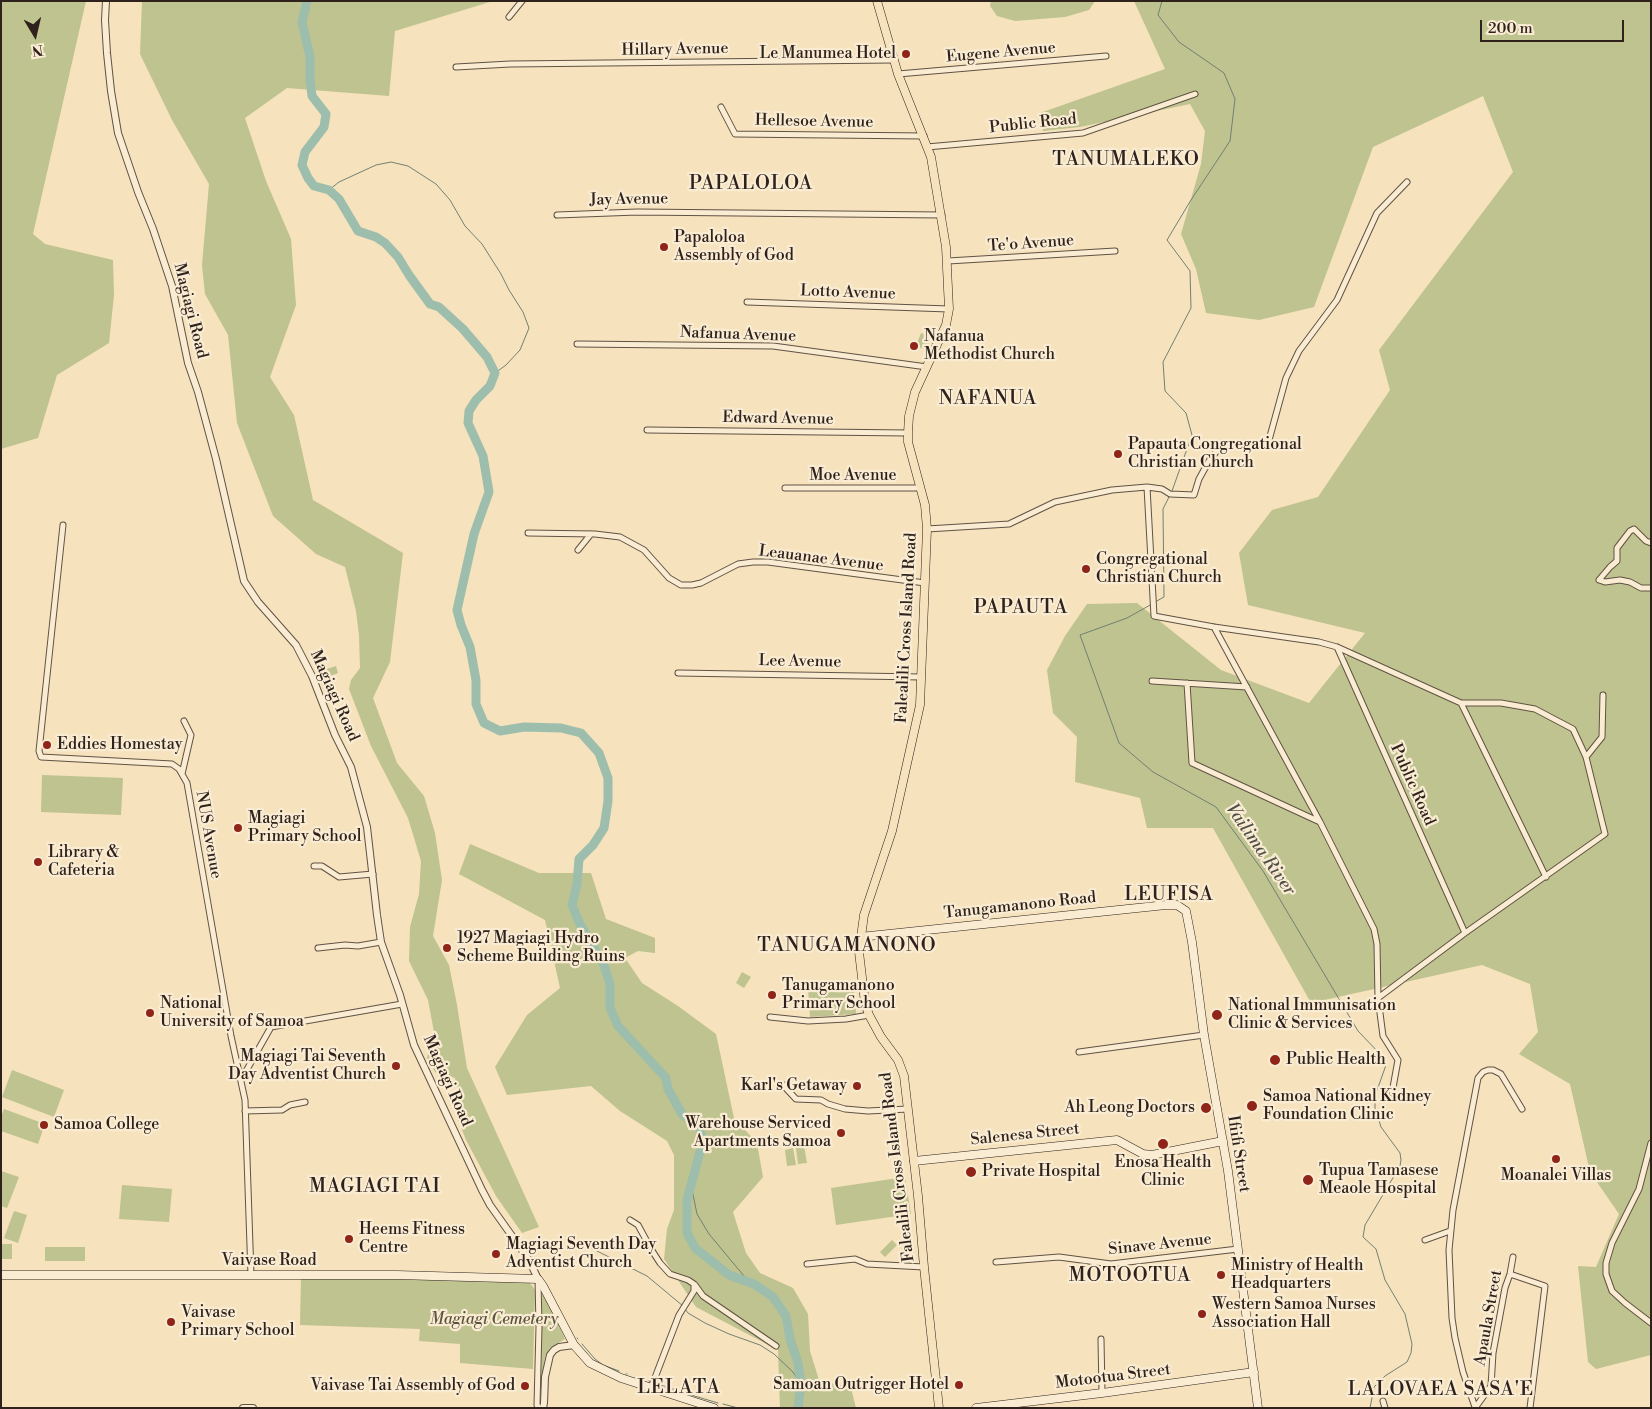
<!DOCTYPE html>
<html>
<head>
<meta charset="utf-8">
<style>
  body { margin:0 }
  #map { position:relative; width:1652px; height:1409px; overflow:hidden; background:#f6e2bc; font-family:"Libre Bodoni",serif }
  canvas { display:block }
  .frame { position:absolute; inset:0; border:2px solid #2f221c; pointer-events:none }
  .north { position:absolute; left:10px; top:10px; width:50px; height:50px; -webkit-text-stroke:4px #f9ecd3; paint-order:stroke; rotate:171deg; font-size:14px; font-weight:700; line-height:20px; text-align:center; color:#2f221c }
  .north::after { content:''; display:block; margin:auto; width:18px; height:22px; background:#2f221c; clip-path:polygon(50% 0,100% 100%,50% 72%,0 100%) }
  .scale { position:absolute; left:1480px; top:20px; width:144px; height:22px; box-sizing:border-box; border:2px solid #2f221c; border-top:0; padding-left:6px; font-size:15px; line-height:18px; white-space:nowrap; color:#2f221c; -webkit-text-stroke:4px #f9ecd3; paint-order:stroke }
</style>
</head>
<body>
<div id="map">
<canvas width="1652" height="1409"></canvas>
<div class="frame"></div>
<div class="north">N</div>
<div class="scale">200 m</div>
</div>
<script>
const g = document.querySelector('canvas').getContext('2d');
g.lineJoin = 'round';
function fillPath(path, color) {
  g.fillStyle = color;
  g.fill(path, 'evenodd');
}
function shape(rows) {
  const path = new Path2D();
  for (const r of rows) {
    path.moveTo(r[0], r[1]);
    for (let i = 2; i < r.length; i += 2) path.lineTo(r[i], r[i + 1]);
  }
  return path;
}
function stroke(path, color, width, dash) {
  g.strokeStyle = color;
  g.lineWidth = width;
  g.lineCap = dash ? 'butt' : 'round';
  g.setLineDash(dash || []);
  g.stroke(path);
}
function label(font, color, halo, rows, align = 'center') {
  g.font = font + ' "Libre Bodoni",serif';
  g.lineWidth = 4.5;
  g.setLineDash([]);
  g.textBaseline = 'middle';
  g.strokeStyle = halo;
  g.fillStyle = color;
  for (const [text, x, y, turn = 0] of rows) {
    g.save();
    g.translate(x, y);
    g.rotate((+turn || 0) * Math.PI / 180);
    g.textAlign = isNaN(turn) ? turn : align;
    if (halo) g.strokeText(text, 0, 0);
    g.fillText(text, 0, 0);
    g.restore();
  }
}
const green = shape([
  [1,1,86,1,33,234,45,244,113,260,114,295,109,343,57,375,38,438,1,449],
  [142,1,493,1,395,31,389,96,287,88,245,118,266,181,291,239,296,305,270,377,294,415,313,500,403,553,390,662,373,698,397,763,424,796,435,833,442,880,433,936,449,965,457,1005,467,1068,539,1227,522,1233,496,1196,466,1140,455,1112,462,1108,455,1078,435,1072,427,1058,434,1032,428,1000,409,961,410,927,419,894,421,861,408,818,371,746,349,689,351,680,360,668,359,635,356,611,345,567,316,554,273,516,237,423,228,335,205,294,202,265,209,184,172,120,140,54],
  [991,1,1095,1,1089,10,1065,17,1015,21,997,16,990,6],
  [1134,1,1651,1,1651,1355,1596,1369,1588,1362,1578,1266,1596,1267,1619,1214,1590,1172,1570,1084,1519,1054,1538,1032,1530,984,1482,965,1311,1003,1213,828,1147,828,1140,798,1075,782,1077,737,1053,713,1047,670,1065,636,1087,604,1137,603,1221,670,1309,703,1365,633,1248,605,1239,553,1272,510,1318,497,1390,390,1379,350,1513,172,1483,96,1373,147,1314,307,1259,320,1206,313,1196,269,1181,234,1201,164,1205,131,1190,104,1080,127,1043,131,1040,113,1165,69],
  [921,333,931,336,927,350,916,346],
  [336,666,338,673,323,679,320,671],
  [42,775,123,778,121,815,41,812],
  [470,844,539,873,591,873,606,919,655,938,655,953,638,951,625,958,642,983,678,1006,716,1034,734,1118,757,1143,763,1177,733,1212,746,1253,760,1273,793,1288,808,1314,810,1351,819,1380,851,1388,856,1408,780,1408,778,1350,696,1307,664,1259,667,1229,674,1210,674,1155,667,1141,620,1111,591,1086,507,1095,495,1067,527,1015,560,988,545,920,459,874],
  [742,972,751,977,744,988,736,983],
  [854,985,856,1014,810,1017,808,988],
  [12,1070,64,1090,54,1117,2,1097],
  [4,1109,45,1124,38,1144,1,1131,1,1117],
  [804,1146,807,1163,798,1164,796,1148],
  [793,1148,796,1165,787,1166,785,1150],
  [1,1171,19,1177,7,1208,1,1206],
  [905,1177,911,1214,836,1225,831,1188],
  [122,1185,172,1189,169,1222,119,1219],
  [14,1211,27,1215,18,1243,4,1238],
  [892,1240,897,1245,885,1257,880,1252],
  [1,1244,12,1244,12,1259,1,1259],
  [45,1247,85,1247,85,1261,45,1261],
  [301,1277,523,1280,530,1283,535,1290,533,1369,460,1363,460,1344,419,1341,420,1329,300,1325],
  [544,1294,565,1339,550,1348,545,1357,541,1403,542,1295]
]);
const stream = shape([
  [1162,1,1158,15,1179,42,1224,73,1235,99,1230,141,1191,200,1167,240,1190,271,1191,308,1163,362,1165,391,1186,413,1192,435,1172,491],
  [329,190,339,182,376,165,391,162,408,166,436,184,450,200,465,226,482,244,501,274,509,290,523,312,529,328,520,350,506,365,495,373],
  [1155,602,1164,597,1163,509,1170,495],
  [1152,604,1127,618,1080,635,1119,743,1153,772,1216,807,1263,871,1358,1031,1383,1057,1386,1065,1375,1096,1375,1108,1381,1127,1400,1153,1401,1160,1400,1166,1365,1225,1363,1237,1376,1249,1385,1280,1405,1314,1412,1344,1411,1353,1407,1362,1385,1376,1374,1387,1370,1408],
  [691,1185,697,1214,709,1234,744,1276,754,1284],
  [591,1248,647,1276,683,1306],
  [685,1309,688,1313,705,1323,729,1334,760,1345,774,1354,793,1372,801,1384],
  [577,1338,578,1339],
  [582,1344,595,1359,603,1365,619,1371],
  [626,1374,627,1374],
  [638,1378,644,1379],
  [649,1381,650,1381],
  [657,1384,676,1390],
  [681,1392,718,1403],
  [723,1404,738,1408]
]);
const river = shape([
  [307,1,302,22,310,57,310,80,312,96,326,114,324,127,305,152,302,165,308,178,314,186,329,190,339,199,358,231,376,237,385,243,398,257,409,275,430,304,439,307,463,329,487,357,495,373,490,386,476,400,469,411,468,423,483,456,489,492,474,534,457,610,461,625,470,647,476,680,476,704,484,723,500,731,524,727,561,728,581,733,599,753,608,778,608,801,604,828,593,845,579,859,577,884,572,905,580,924,604,965,610,984,610,1008,618,1026,666,1078,668,1089,682,1114,699,1127,703,1141,687,1200,687,1233,695,1248,729,1275,754,1284,773,1297,786,1316,790,1339,798,1363,801,1384,798,1408]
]);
const minor = shape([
  [509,17,522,1],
  [456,67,510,64,893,60],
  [898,74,1106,56],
  [721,107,735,134,924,136],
  [927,147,1083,133,1195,94],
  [557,215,637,212,942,215],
  [948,261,1115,251],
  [747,302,949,309],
  [577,344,773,346,927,367],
  [647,430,908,433],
  [1147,487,1154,616,1214,627,1319,642,1337,647,1461,703,1501,703,1535,709,1573,729,1586,757,1605,834,1465,933,1378,998],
  [785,488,920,488],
  [63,525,39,751,41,757,172,764,179,769,187,783,231,1036,245,1100,251,1275],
  [927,529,1009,524,1055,502,1112,490,1147,487,1162,489,1170,494,1194,495,1199,479,1209,461,1222,444,1253,447,1263,446,1269,440,1286,378,1299,351,1337,300,1377,213,1407,182],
  [528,533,595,534,620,537,644,550,669,578,681,585,692,585,701,583,738,564,753,562,768,562,925,583],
  [1651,543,1646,541,1634,529,1630,531,1617,548,1617,561,1610,567,1599,580,1605,582,1620,580,1630,582,1641,588,1651,588],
  [578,550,591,534],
  [1214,627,1320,822,1374,929,1377,944,1378,998,1383,1036,1398,1060,1392,1093],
  [1337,647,1465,933],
  [678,673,921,677],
  [1152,681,1247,687],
  [1187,683,1192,763,1320,822],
  [1461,703,1546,877],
  [1586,757,1602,737,1603,695],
  [182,774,191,735,184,721],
  [314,866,322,866,339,877,373,874],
  [318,948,345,945,358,946,381,942],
  [770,1017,808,1021,846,1019,869,1015],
  [1079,1052,1204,1035],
  [241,1080,271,1027,402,1004],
  [782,1084,796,1099,821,1100,828,1104,845,1109,868,1111,908,1109],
  [245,1111,282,1110,290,1105,305,1102],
  [1651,1143,1639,1189,1612,1243,1606,1263,1606,1274,1612,1291,1625,1303,1651,1323],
  [630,1220,638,1225,651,1249,660,1263,670,1274,688,1280,694,1284,694,1291,679,1315,651,1388],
  [1425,1240,1450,1231],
  [996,1262,1059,1257,1111,1264,1238,1249],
  [807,1264,855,1259,867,1264,924,1267],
  [1510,1274,1545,1286,1530,1408],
  [538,1279,539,1327,537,1405,539,1408],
  [695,1285,703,1296,776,1346],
  [1101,1339,1102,1393],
  [1383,1401,1385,1408],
  [1475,1407,1463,1372,1455,1338,1452,1318,1449,1250,1453,1210,1478,1078,1483,1072,1488,1070,1493,1070,1501,1074,1522,1109],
  [1475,1408,1491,1386,1493,1353,1505,1288,1510,1274,1513,1257]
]);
const tertiary = shape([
  [106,1,105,20,107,53,111,91,118,133,138,192,153,229,172,286,188,363,198,392,216,459,244,581,258,602,296,645,312,676,335,735,351,767,367,827,377,915,381,942,400,995,414,1045,482,1190,490,1205,529,1260,538,1279],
  [243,1408,253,1408],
  [543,1408,544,1403,545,1377,550,1355,554,1350,559,1347,574,1345]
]);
const secondary = shape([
  [860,937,1166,905,1177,905,1186,911,1192,942,1204,1035,1228,1171,1258,1408],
  [914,1161,1117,1140,1143,1154,1152,1155,1223,1141],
  [1,1275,397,1275,538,1279,543,1286,574,1345,590,1363,621,1378,714,1408],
  [976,1408,1102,1393,1254,1372]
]);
const primary = shape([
  [877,1,898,74,931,157,946,247,949,309,946,325,915,392,909,416,908,433,908,442,925,505,927,529,920,705,892,831,864,915,859,952,865,1003,869,1015,881,1037,898,1060,904,1076,918,1196,924,1267,939,1408]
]);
const markers = [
  [906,54,5,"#8f2418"],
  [664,247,5,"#8f2418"],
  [914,346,5,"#8f2418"],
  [1118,454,5,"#8f2418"],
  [1086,569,5,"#8f2418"],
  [47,745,5,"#8f2418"],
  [238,828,5,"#8f2418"],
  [38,862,5,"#8f2418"],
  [447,948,5,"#8f2418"],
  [772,995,5,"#8f2418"],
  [150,1013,5,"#8f2418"],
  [1217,1015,6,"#8f2418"],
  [1275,1060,6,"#8f2418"],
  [396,1066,5,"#8f2418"],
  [857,1086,5,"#8f2418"],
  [1252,1106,6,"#8f2418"],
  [1206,1108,6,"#8f2418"],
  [44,1125,5,"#8f2418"],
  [841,1133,5,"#8f2418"],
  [1163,1144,6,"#8f2418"],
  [1556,1159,5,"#8f2418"],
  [971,1172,6,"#8f2418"],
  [1308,1180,6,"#8f2418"],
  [349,1239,5,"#8f2418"],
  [496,1254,5,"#8f2418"],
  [1221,1275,5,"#8f2418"],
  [1202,1314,5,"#8f2418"],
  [171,1322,5,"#8f2418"],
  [959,1385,5,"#8f2418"],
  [525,1386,5,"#8f2418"]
];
const streetNames = [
  ["Hillary Avenue",675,50,-1],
  ["Eugene Avenue",1001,53,-5],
  ["Hellesoe Avenue",814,122,1],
  ["Public Road",1033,124,-6],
  ["Jay Avenue",629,200,-1],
  ["Te'o Avenue",1031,244,-4],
  ["Lotto Avenue",848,293,2],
  ["Magiagi Road",190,311,76],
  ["Nafanua Avenue",738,335,2],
  ["Edward Avenue",778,419,1],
  ["Moe Avenue",853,476],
  ["Leauanae Avenue",821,559,7],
  ["Falealili Cross Island Road",907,628,-87],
  ["Lee Avenue",800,662,1],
  ["Magiagi Road",334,696,66],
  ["Public Road",1412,785,66],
  ["NUS Avenue",208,835,80],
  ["Tanugamanono Road",1020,906,-6],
  ["Magiagi Road",447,1081,66],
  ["Salenesa Street",1025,1135,-6],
  ["Ifiifi Street",1238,1154,81],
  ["Falealili Cross Island Road",898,1167,-97],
  ["Sinave Avenue",1160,1245,-6],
  ["Vaivase Road",269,1261],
  ["Apaula Street",1489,1318,-80],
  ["Motootua Street",1113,1377,-7]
];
const poiNames = [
  ["Le Manumea Hotel",896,54,"right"],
  ["Papaloloa",674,238],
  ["Assembly of God",674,256],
  ["Nafanua",924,337],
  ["Methodist Church",924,355],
  ["Papauta Congregational",1128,445],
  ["Christian Church",1128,463],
  ["Congregational",1096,560],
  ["Christian Church",1096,578],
  ["Eddies Homestay",57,745],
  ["Magiagi",248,819],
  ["Primary School",248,837],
  ["Library &",48,853],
  ["Cafeteria",48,871],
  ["1927 Magiagi Hydro",457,939],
  ["Scheme Building Ruins",457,957],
  ["Tanugamanono",782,986],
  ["Primary School",782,1004],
  ["National",160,1004],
  ["University of Samoa",160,1022],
  ["National Immunisation",1228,1006],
  ["Clinic & Services",1228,1024],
  ["Magiagi Tai Seventh",386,1057,"right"],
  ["Day Adventist Church",386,1075,"right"],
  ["Public Health",1286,1060],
  ["Karl's Getaway",847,1086,"right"],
  ["Samoa National Kidney",1263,1097],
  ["Foundation Clinic",1263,1115],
  ["Ah Leong Doctors",1195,1108,"right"],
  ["Warehouse Serviced",831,1124,"right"],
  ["Apartments Samoa",831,1142,"right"],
  ["Samoa College",54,1125],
  ["Enosa Health",1163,1163,"center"],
  ["Clinic",1163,1181,"center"],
  ["Tupua Tamasese",1319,1171],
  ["Meaole Hospital",1319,1189],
  ["Private Hospital",982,1172],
  ["Moanalei Villas",1556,1176,"center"],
  ["Heems Fitness",359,1230],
  ["Centre",359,1248],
  ["Magiagi Seventh Day",506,1245],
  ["Adventist Church",506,1263],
  ["Ministry of Health",1231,1266],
  ["Headquarters",1231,1284],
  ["Western Samoa Nurses",1212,1305],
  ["Association Hall",1212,1323],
  ["Vaivase",181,1313],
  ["Primary School",181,1331],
  ["Samoan Outrigger Hotel",949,1385,"right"],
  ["Vaivase Tai Assembly of God",515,1386,"right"]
];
const parkNames = [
  ["Magiagi Cemetery",494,1320]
];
const waterNames = [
  ["Vailima River",1260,850,55]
];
const quarterNames = [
  ["TANUMALEKO",1126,160],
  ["PAPALOLOA",751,184],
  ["NAFANUA",988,399],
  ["PAPAUTA",1021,608],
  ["LEUFISA",1169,895],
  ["TANUGAMANONO",847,946],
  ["MAGIAGI TAI",375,1187],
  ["MOTOOTUA",1130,1276],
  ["LELATA",679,1388],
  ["LALOVAEA SASA'E",1441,1390]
];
fillPath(green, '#bec38f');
stroke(stream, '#718073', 1);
stroke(river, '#9dbead', 9);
stroke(minor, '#615244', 7);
stroke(tertiary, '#615244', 8);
stroke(secondary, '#2f221c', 9);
stroke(primary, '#2f221c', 9);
stroke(minor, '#f9ecd3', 5);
stroke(tertiary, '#f9ecd3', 6);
stroke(secondary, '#f9ecd3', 8);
stroke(primary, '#f6e2bc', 8);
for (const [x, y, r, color] of markers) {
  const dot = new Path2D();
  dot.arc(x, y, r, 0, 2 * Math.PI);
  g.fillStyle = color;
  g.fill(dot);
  stroke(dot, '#f9ecd3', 2);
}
label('16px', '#2f221c', '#f9ecd3', streetNames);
label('16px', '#2f221c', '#f9ecd3', poiNames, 'left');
label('italic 16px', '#5a523e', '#f9ecd3', parkNames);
label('italic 18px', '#505148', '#f9ecd3', waterNames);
g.letterSpacing = '1px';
label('19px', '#2f221c', '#f9ecd3', quarterNames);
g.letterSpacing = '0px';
</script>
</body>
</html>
